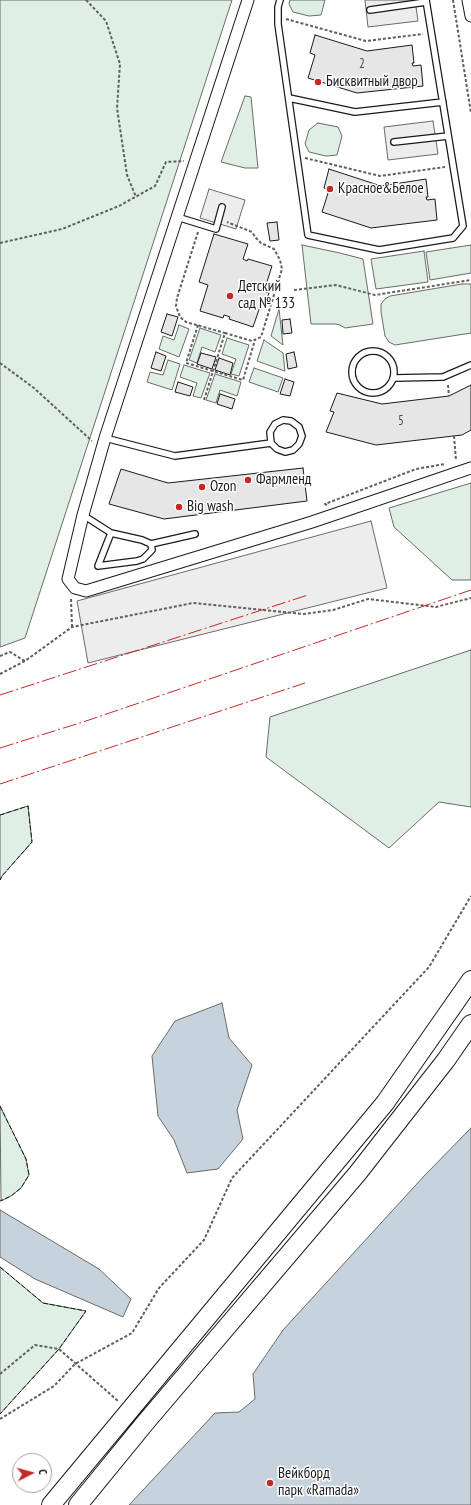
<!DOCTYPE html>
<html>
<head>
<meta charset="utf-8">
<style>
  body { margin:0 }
  #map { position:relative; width:471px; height:1505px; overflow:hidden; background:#fff; font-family:"PT Sans Narrow",sans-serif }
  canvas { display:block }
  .north { position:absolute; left:12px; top:1453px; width:40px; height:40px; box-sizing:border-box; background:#fff; border:1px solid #a3a3a3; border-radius:50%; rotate:84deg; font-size:11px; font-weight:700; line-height:16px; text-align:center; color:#1a1a1a }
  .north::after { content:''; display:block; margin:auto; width:14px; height:18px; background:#c62828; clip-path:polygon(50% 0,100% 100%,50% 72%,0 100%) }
</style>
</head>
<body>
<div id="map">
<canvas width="471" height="1505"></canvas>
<div class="north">С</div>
</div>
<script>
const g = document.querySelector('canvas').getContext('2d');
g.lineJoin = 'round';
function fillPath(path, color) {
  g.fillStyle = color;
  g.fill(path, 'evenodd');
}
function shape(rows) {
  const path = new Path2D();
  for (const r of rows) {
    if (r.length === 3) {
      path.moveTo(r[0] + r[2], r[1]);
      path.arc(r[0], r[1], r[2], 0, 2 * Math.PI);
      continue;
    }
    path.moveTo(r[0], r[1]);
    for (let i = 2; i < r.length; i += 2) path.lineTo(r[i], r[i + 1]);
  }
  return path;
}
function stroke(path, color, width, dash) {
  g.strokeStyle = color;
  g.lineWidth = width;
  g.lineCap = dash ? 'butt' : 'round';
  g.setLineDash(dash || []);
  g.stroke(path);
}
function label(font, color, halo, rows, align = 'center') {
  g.font = font + ' "PT Sans Narrow",sans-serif';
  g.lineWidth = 3;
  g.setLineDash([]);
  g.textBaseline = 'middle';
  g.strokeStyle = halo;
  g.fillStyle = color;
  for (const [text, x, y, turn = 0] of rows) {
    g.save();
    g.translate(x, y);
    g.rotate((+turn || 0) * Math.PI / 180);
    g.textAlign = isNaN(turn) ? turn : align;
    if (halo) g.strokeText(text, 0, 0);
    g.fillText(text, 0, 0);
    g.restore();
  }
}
const green = shape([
  [0,0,232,0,25,638,0,647,0,0],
  [290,0,325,0,321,15,309,16,293,12,289,4,290,0],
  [245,96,251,97,258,168,245,168,221,162,245,96],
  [318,123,338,127,342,136,337,155,326,156,309,152,305,144,309,130,318,123],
  [302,245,340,253,363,259,373,324,345,328,340,325,336,324,311,324,302,245],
  [471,245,471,273,430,280,426,252,471,245],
  [424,251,428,282,376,289,371,259,424,251],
  [462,284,471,284,471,333,395,345,389,342,385,336,381,312,381,304,385,299,390,296,462,284],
  [279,309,283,345,271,336,279,309],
  [179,325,189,329,179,357,159,349,163,336,174,340,179,325],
  [200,328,221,335,215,352,202,347,197,363,189,360,200,328],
  [227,338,249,345,239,376,231,374,236,359,222,354,227,338],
  [264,340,283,353,285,371,257,361,264,340],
  [168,360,180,364,172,390,147,382,150,372,163,375,168,360],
  [184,365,210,373,201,398,193,396,197,383,180,377,184,365],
  [254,368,283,378,278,392,249,382,254,368],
  [215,374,241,382,237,396,220,390,216,403,206,400,215,374],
  [471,483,471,580,452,580,394,527,389,508,471,483],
  [471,650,471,807,439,802,389,848,266,757,270,717,471,650],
  [28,806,32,842,2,876,0,880,0,815,28,806],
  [0,1106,26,1159,29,1175,21,1188,11,1196,1,1201,0,1106],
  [0,1267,43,1303,86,1311,59,1349,0,1414,0,1267]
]);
const parking = shape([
  [365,0,415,0,418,21,368,27,365,0],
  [433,121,438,154,388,160,384,127,433,121],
  [209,189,245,200,236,229,200,218,209,189],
  [371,521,387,588,88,663,77,601,371,521]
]);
const water = shape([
  [222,1003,229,1038,252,1065,237,1110,243,1139,218,1169,187,1173,174,1140,158,1116,152,1056,175,1021,222,1003],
  [471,1128,471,1505,129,1505,215,1413,239,1412,255,1399,253,1374,283,1330,425,1175,471,1128],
  [0,1210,99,1269,131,1299,123,1317,35,1279,0,1257,0,1210]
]);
const building = shape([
  [315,35,367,51,412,45,414,63,412,63,413,66,421,65,423,86,357,93,308,78,315,55,310,53,315,35],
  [329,169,381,186,426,179,428,197,426,197,427,200,435,199,437,220,371,228,322,212,329,190,324,188,329,169],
  [277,222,279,240,270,241,267,223,277,222],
  [214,234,248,244,243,259,247,261,248,259,272,266,264,291,269,293,266,302,262,301,253,327,229,319,230,317,224,315,223,318,200,311,208,285,199,282,214,234],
  [167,314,178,317,172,336,161,332,167,314],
  [290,319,292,333,283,334,282,320,290,319],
  [156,352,166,356,161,371,151,368,156,352],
  [294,352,297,367,288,369,286,354,294,352],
  [201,353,216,357,212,369,197,364,201,353],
  [219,358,233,363,230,375,215,370,219,358],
  [285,379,294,382,290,396,280,394,285,379],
  [178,382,193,387,190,396,175,392,178,382],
  [471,385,471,430,462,435,376,445,326,432,334,412,330,411,337,393,382,404,449,396,471,385],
  [220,394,235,399,232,409,217,404,220,394],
  [303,468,307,501,164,519,109,504,121,469,168,483,303,468]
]);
const path = shape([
  [86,0,106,21,120,64,117,108,127,175,136,197],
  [453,0,471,113],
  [286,19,366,41,423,34],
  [305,158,380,176,445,167],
  [198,232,177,298,176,306,180,317,186,322,225,333],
  [0,243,62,229,119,206,155,186,166,162,184,161],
  [294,290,336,285,375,295,471,280],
  [198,325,186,363,243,380,255,340],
  [0,363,34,388,92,441],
  [448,385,449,396],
  [204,400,225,333,252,341,261,337,282,269,280,260,274,249,261,243,256,238,252,232,227,222],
  [454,436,456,460],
  [327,505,325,504,416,469,445,464],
  [71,599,72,627],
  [0,656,10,652,25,661],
  [0,674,25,661,72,627,193,603,304,614,333,610,368,599,436,607,471,598],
  [0,1374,35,1345,59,1349,118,1401],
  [0,1419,54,1386,75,1364,132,1333,159,1288,204,1240,232,1178,429,967,471,896]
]);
const lane = shape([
  [280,0,278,7,278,24,308,235,379,250,453,238,463,226,426,0],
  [370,10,426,2],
  [289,98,355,112,443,102],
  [394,142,448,136],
  [177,217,216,229,222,207],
  [373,372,21],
  [394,378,443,377,471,365],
  [105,438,175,456,271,443,277,449,285,452,293,450,299,444,302,436,299,427,291,421,283,420,275,424,270,432,271,443],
  [83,515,111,533,142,540,151,544,152,550,143,559,137,561,98,566,111,533],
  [151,544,195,534]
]);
const street = shape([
  [248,0,105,438,83,515,68,579,75,588,86,591,312,522,471,468],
  [468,0,471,16]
]);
const primary = shape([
  [51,1505,385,1103,471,980],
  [78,1505,145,1423,357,1174,446,1060,471,1024]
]);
const fence = shape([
  [0,815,28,806,32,842,2,876,0,880],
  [0,1106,26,1159,29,1175,21,1188,11,1196,0,1201],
  [0,1267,43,1303,86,1311,59,1349,0,1414]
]);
const power = shape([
  [0,695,308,595],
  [0,748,86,721,471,590],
  [0,784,305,683]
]);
const markers = [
  [318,82,4,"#c62828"],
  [330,189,4,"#c62828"],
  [230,296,4,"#c62828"],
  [248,480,4,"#c62828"],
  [202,487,4,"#c62828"],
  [179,507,4,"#c62828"],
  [270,1483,4,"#c62828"]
];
const numberNames = [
  ["2",362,64],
  ["5",401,421]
];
const poiNames = [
  ["Бисквитный двор",326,82],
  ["Красное&Белое",338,189],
  ["Детский",238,287],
  ["сад № 133",238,304],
  ["Фармленд",256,480],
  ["Ozon",210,487],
  ["Big wash",187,507],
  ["Вейкборд",278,1474],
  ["парк «Ramada»",278,1491]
];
fillPath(green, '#e0efe3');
stroke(green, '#6a6a6a', 1);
fillPath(parking, '#ededed');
stroke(parking, '#6a6a6a', 1);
fillPath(water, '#c6d2dc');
stroke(water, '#6a6a6a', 1);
fillPath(building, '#e6e6e6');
stroke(building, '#1a1a1a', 1);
stroke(lane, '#1a1a1a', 8);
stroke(street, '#1a1a1a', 13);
stroke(primary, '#1a1a1a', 20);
stroke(path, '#5f5f5f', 2, [3, 2]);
stroke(lane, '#fff', 5.5);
stroke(street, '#fff', 11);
stroke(primary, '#fff', 18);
stroke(fence, '#1a1a1a', 1, [5, 2]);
stroke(power, '#c62828', 1, [14, 3, 2, 3]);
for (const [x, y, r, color] of markers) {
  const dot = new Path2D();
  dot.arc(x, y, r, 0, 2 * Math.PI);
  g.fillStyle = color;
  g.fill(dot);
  stroke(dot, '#fff', 1.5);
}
label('13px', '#4d4d4d', null, numberNames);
label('15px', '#1a1a1a', '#fff', poiNames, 'left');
</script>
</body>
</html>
